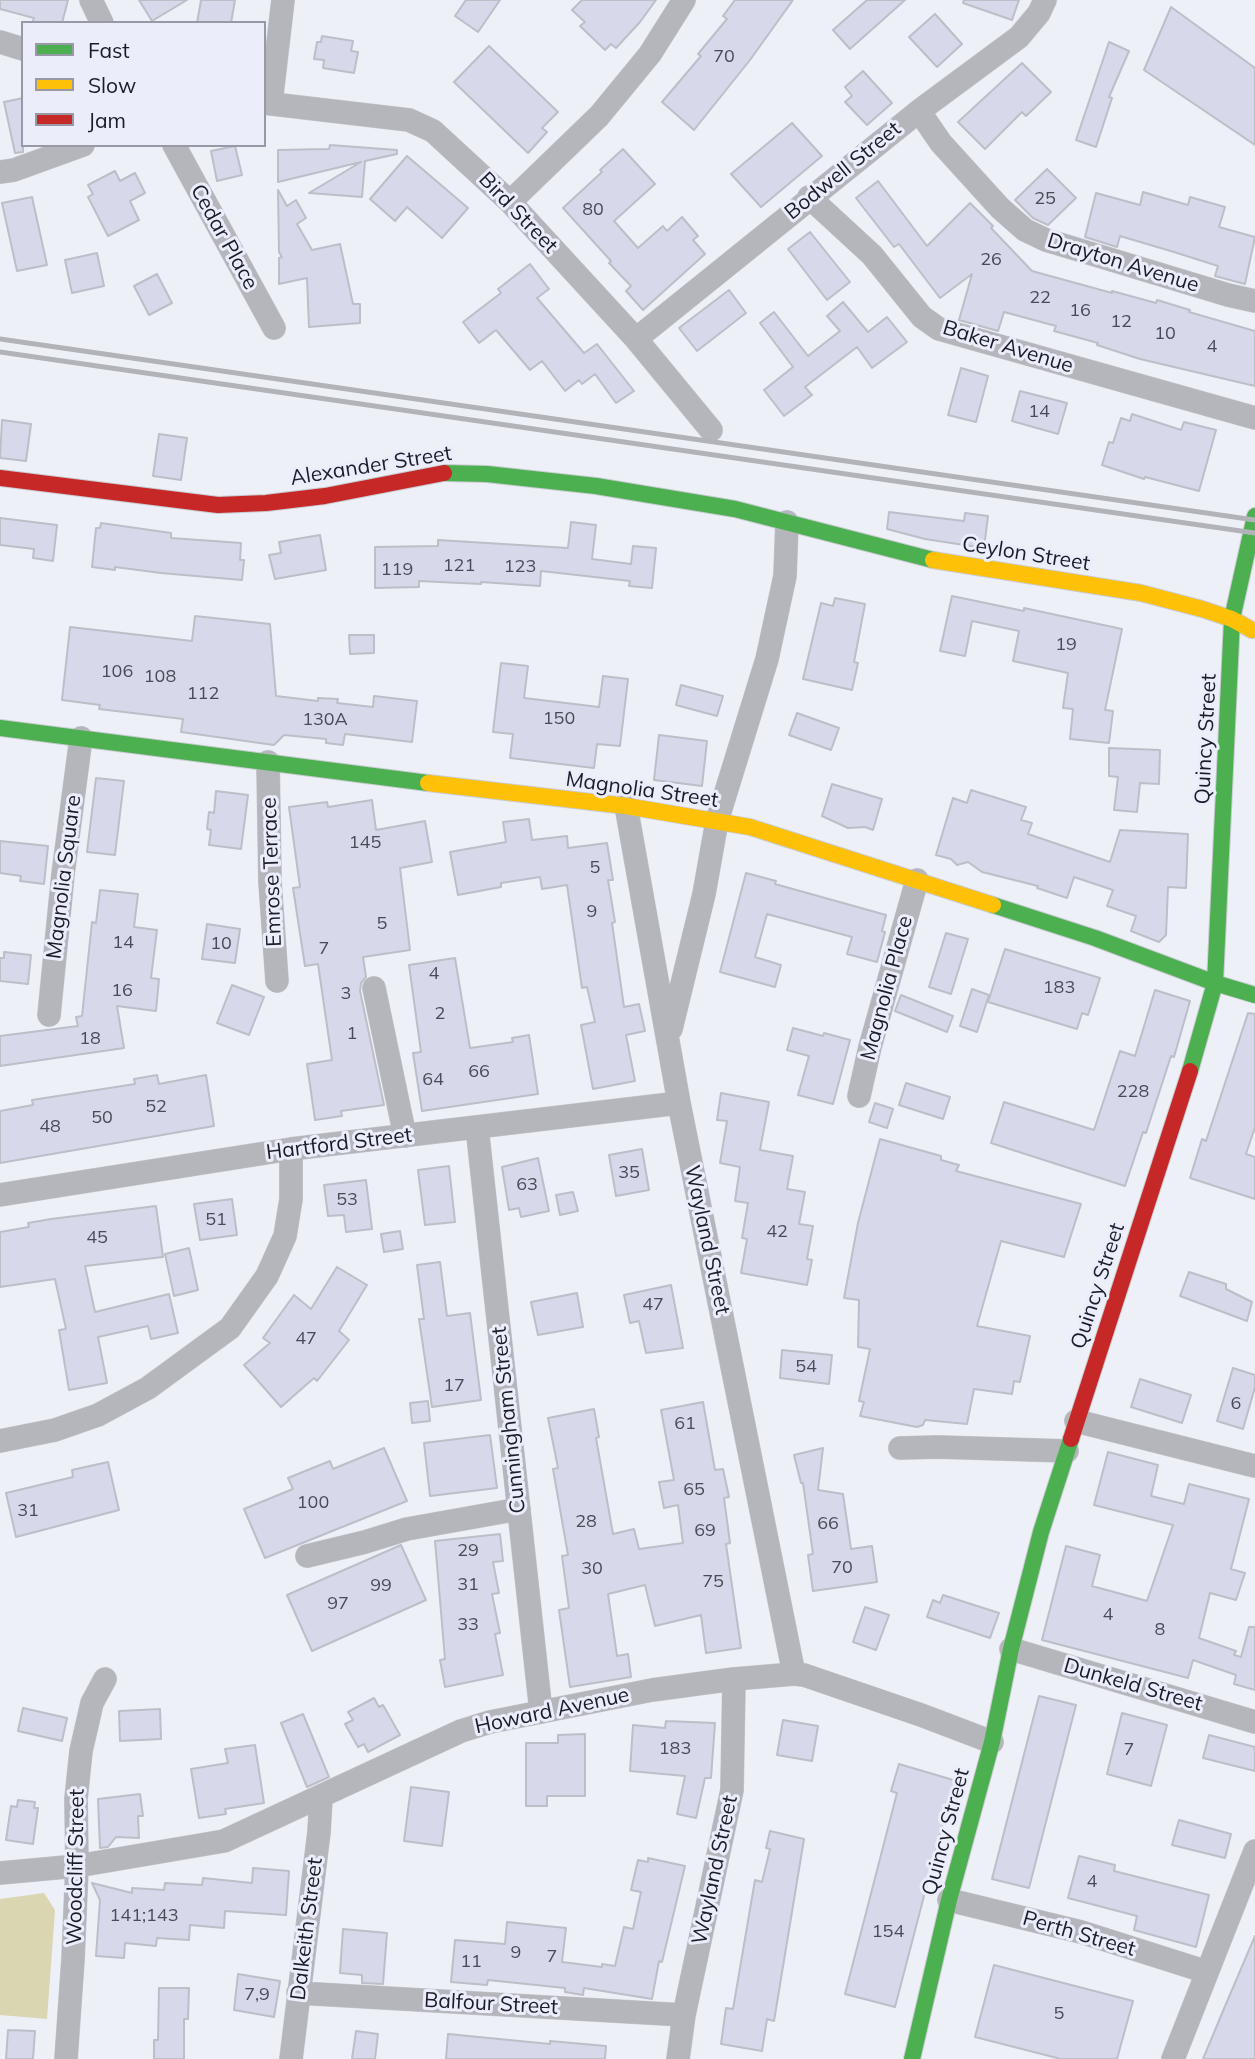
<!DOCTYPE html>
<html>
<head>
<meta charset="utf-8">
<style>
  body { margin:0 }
  #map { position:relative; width:1255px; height:2059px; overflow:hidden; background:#eef0f8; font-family:Mulish,sans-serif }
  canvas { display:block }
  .legend { position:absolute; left:21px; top:21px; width:245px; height:126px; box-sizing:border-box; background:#ebedfb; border:2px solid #9899a7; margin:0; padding:9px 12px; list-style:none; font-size:21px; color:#1b1c29 }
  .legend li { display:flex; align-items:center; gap:14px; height:35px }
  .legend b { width:35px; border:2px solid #9899a7 }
</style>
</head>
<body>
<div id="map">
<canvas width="1255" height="2059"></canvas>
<ul class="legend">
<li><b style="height:9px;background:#4caf50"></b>Fast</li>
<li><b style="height:9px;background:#ffc107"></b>Slow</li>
<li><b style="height:9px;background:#c62828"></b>Jam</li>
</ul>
</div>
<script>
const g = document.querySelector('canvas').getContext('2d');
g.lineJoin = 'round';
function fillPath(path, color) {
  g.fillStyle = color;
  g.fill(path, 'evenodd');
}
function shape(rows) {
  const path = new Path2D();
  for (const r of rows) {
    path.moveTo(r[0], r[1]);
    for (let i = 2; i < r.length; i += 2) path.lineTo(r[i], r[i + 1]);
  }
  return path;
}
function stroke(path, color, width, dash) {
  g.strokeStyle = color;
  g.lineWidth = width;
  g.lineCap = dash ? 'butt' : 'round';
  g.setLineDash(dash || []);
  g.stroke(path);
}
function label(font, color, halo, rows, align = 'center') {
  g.font = font + ' Mulish,sans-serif';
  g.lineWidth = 6;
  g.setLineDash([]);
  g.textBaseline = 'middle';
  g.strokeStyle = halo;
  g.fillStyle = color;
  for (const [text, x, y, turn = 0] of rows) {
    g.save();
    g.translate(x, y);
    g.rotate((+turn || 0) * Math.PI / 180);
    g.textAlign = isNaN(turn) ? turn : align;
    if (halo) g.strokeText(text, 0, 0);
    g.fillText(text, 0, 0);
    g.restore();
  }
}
const green = shape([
  [44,1893,55,1910,47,2019,0,2015,0,1899]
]);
const building = shape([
  [0,0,68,0,62,23,32,23,34,18,0,9,0,0],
  [139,0,187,0,152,21,139,0],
  [201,0,235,0,231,23,197,23,201,0],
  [466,0,500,0,478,32,455,16,466,0],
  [582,0,656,0,640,22,616,48,611,44,605,50,580,26,585,22,572,10,582,0],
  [735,0,793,0,750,60,694,130,662,102,701,56,698,54,727,19,723,16,735,0],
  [867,0,905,0,850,49,833,30,867,0],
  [964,0,1019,0,1012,20,963,3,964,0],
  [1171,7,1255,68,1255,145,1144,70,1171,7],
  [935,14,962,44,937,67,909,37,935,14],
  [322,36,353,41,351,51,358,52,354,73,323,68,324,60,314,59,317,42,321,42,322,36],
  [1109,42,1129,51,1109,97,1112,98,1096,147,1076,140,1109,42],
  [489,46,558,112,542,128,547,132,528,153,454,82,489,46],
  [1022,63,1051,92,1026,116,1022,112,985,149,958,122,1022,63],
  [863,71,892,103,867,125,845,102,852,96,845,87,863,71],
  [23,98,23,152,15,153,4,102,23,98],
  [792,123,822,156,761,207,731,174,792,123],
  [330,145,397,150,397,154,365,161,362,197,309,193,361,162,278,182,278,150,329,149,330,145],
  [235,146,242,175,217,181,211,151,235,146],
  [623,149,655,184,614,221,638,248,663,226,667,231,682,217,698,236,693,240,705,254,643,310,626,291,631,286,609,263,611,261,563,208,602,172,600,170,623,149],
  [407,156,468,208,442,238,407,207,395,221,370,199,407,156],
  [1047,169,1076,198,1048,225,1033,218,1015,200,1047,169],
  [115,171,120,181,135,173,145,193,130,201,139,220,108,236,88,197,93,194,88,185,115,171],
  [878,181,927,246,970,203,993,226,991,228,1032,271,1112,293,1112,291,1156,303,1157,300,1190,310,1189,312,1255,331,1255,386,1140,359,1097,345,1098,343,1054,331,1056,326,1004,312,998,331,959,320,972,274,940,298,899,244,894,247,856,198,878,181],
  [278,190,287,206,296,200,306,218,297,224,312,250,340,244,353,304,360,304,360,323,309,327,307,278,279,284,279,258,282,257,279,252,278,190],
  [1143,192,1188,205,1190,197,1225,207,1219,227,1255,237,1245,284,1215,276,1218,266,1174,252,1120,236,1117,247,1085,237,1096,193,1140,205,1143,192],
  [32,197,47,265,17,271,2,203,32,197],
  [810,232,850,282,827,300,788,249,810,232],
  [97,253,104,286,72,293,65,260,97,253],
  [530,264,549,289,537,298,584,353,597,344,634,391,616,403,595,374,582,384,579,380,565,391,542,361,530,370,496,330,479,343,463,322,501,293,498,289,530,264],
  [157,274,172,303,149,315,134,286,157,274],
  [729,290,746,313,697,351,679,328,729,290],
  [843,302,868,332,887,317,907,342,872,368,857,347,805,387,812,395,784,416,764,390,793,367,760,323,774,312,808,356,840,331,827,316,843,302],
  [961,368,988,376,976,422,948,415,961,368],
  [1020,391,1067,403,1058,434,1012,421,1020,391],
  [1132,414,1181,430,1184,422,1216,430,1199,491,1145,477,1144,479,1102,465,1109,442,1113,443,1121,418,1130,421,1132,414],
  [2,420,31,424,26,461,0,458,2,420],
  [159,434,187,438,181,480,153,476,159,434],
  [889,512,964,521,965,513,988,516,984,548,925,539,887,529,889,512],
  [0,518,57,525,53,561,33,558,34,549,0,545,0,518],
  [571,522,596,525,592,559,631,564,633,546,656,548,652,588,629,586,630,581,541,571,540,586,481,582,481,584,419,581,419,587,375,588,375,547,438,546,438,540,568,548,571,522],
  [101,523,171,533,171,538,241,543,240,560,244,560,242,580,161,573,115,567,115,570,92,567,96,528,100,528,101,523],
  [320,535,326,570,275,579,269,555,281,553,279,542,320,535],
  [952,596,1024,611,1024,608,1122,629,1105,710,1113,711,1109,743,1070,739,1073,709,1063,708,1068,673,1013,661,1019,631,972,621,965,656,940,651,952,596],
  [835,598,865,604,854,662,858,663,852,690,803,679,821,603,833,606,835,598],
  [195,616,270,624,276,696,318,701,318,698,338,699,337,703,373,707,374,696,417,701,412,742,345,734,343,745,326,743,326,739,284,735,274,745,181,732,183,719,99,709,100,705,62,700,70,627,192,641,195,616],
  [349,635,374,635,374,653,350,654,349,635],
  [501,663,528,666,524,698,599,707,603,676,628,679,620,746,597,744,594,768,510,758,513,734,493,732,501,663],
  [681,685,723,696,717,716,676,705,681,685],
  [797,713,839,728,831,750,789,735,797,713],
  [659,735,707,741,702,786,654,780,659,735],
  [1109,748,1160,750,1159,784,1140,783,1137,812,1114,810,1118,777,1109,776,1109,748],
  [96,778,124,781,115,855,87,852,96,778],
  [832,784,882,799,873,830,865,827,848,828,822,816,832,784],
  [971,790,1026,807,1021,820,1032,823,1028,834,1110,862,1120,830,1188,834,1186,888,1168,887,1166,935,1159,942,1131,931,1136,916,1107,906,1113,890,1074,877,1067,898,1037,888,1038,886,982,872,968,862,957,865,951,859,936,855,953,798,967,803,971,790],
  [216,791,248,795,241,849,209,845,211,830,207,829,209,812,214,813,216,791],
  [372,800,376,830,425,821,432,862,400,868,410,950,363,957,366,977,361,983,360,991,384,1105,341,1111,342,1116,315,1120,307,1064,332,1060,318,964,305,966,293,888,300,887,289,807,327,802,328,807,372,800],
  [529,819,532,840,567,836,568,848,607,843,613,880,608,880,615,922,612,923,624,1007,639,1004,645,1031,626,1035,635,1081,593,1089,581,1025,595,1022,587,987,582,988,567,885,542,889,540,877,501,883,501,887,458,895,450,852,506,842,503,822,529,819],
  [0,841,48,846,44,884,20,881,21,876,0,873,0,841],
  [746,873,776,881,775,884,886,915,882,931,885,932,877,962,847,954,852,937,767,914,755,957,781,965,775,987,720,972,746,873],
  [100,890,138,894,134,927,157,930,151,978,159,979,156,1011,117,1006,124,1048,0,1066,0,1036,78,1026,76,1017,82,1016,92,922,96,923,100,890],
  [207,924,240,929,235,963,202,959,207,924],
  [946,933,968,939,951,994,929,987,946,933],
  [1005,949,1100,978,1088,1015,1082,1013,1077,1029,988,1002,1005,949],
  [4,952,31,955,28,984,0,981,0,958,4,958,4,952],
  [455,958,470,1048,513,1042,512,1038,529,1035,538,1094,422,1111,413,1053,421,1052,409,965,455,958],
  [232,985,264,997,249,1035,217,1023,232,985],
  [972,989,989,995,977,1032,960,1026,972,989],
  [1155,990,1190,1001,1174,1057,1171,1056,1146,1133,1143,1132,1125,1186,991,1143,1004,1102,1094,1130,1120,1051,1135,1056,1155,990],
  [901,995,953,1016,947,1032,895,1011,901,995],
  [1248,1013,1255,1014,1255,1127,1246,1154,1255,1157,1255,1199,1190,1178,1202,1139,1206,1141,1248,1013],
  [793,1028,823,1036,824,1033,850,1040,833,1104,798,1095,809,1056,787,1050,793,1028],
  [157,1075,159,1084,206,1075,214,1126,0,1163,0,1111,33,1105,32,1100,135,1084,134,1079,157,1075],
  [906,1083,950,1097,943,1119,899,1105,906,1083],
  [721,1093,769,1102,760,1150,793,1156,787,1189,805,1192,799,1224,813,1226,807,1259,812,1260,807,1285,741,1273,747,1239,742,1238,748,1203,735,1201,740,1167,720,1163,727,1121,717,1120,721,1093],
  [875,1103,893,1109,887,1128,869,1122,875,1103],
  [880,1139,941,1156,941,1160,959,1165,956,1171,1081,1204,1064,1257,1001,1241,977,1326,1030,1336,1020,1382,1014,1381,1012,1394,974,1389,967,1424,925,1420,923,1425,917,1427,860,1416,864,1402,859,1401,870,1349,858,1347,859,1300,844,1298,858,1223,880,1139],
  [642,1149,649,1190,616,1196,609,1155,642,1149],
  [538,1158,549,1211,521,1217,519,1208,509,1210,502,1167,538,1158],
  [449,1166,455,1222,425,1225,418,1170,449,1166],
  [366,1180,372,1229,346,1232,344,1215,328,1216,324,1185,366,1180],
  [573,1192,578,1211,560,1215,556,1195,573,1192],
  [232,1199,237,1235,200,1240,194,1204,232,1199],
  [156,1206,163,1257,85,1266,95,1312,169,1294,178,1333,151,1339,148,1326,98,1337,107,1383,69,1390,59,1330,66,1329,55,1279,0,1287,0,1232,29,1227,28,1223,51,1219,156,1206],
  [400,1231,403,1249,384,1252,381,1234,400,1231],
  [189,1248,198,1290,174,1296,165,1254,189,1248],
  [440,1262,447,1316,470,1313,481,1400,432,1407,419,1319,424,1319,417,1265,440,1262],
  [337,1267,367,1285,339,1331,349,1340,317,1381,314,1378,281,1407,244,1365,270,1343,263,1338,294,1295,311,1309,337,1267],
  [1189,1272,1226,1284,1226,1289,1252,1302,1247,1321,1180,1296,1189,1272],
  [671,1285,683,1348,646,1353,639,1321,630,1323,624,1295,671,1285],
  [577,1293,583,1327,538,1335,531,1302,577,1293],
  [782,1350,832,1355,829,1384,780,1378,782,1350],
  [1233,1368,1255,1375,1255,1387,1243,1429,1217,1421,1233,1368],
  [1140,1379,1191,1395,1182,1423,1131,1407,1140,1379],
  [428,1401,430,1421,412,1423,410,1403,428,1401],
  [703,1402,715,1470,723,1469,729,1497,724,1498,730,1543,726,1544,741,1648,706,1653,701,1615,655,1626,645,1585,608,1594,617,1656,628,1654,631,1677,570,1687,559,1610,569,1608,562,1556,568,1555,553,1469,558,1468,548,1418,594,1409,599,1437,596,1438,613,1534,634,1529,639,1549,683,1543,678,1505,664,1508,659,1482,674,1480,661,1410,703,1402],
  [490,1435,497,1488,430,1496,424,1443,490,1435],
  [384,1448,407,1501,265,1558,244,1509,293,1489,288,1478,330,1461,333,1469,384,1448],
  [823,1448,818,1490,843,1494,851,1549,872,1546,877,1582,813,1591,808,1555,813,1554,803,1483,801,1483,794,1455,823,1448],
  [1108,1452,1158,1465,1151,1496,1184,1504,1189,1484,1249,1499,1231,1569,1245,1573,1236,1600,1210,1593,1199,1638,1236,1651,1234,1655,1241,1657,1249,1627,1255,1627,1255,1690,1234,1684,1236,1675,1193,1660,1188,1678,1042,1640,1066,1546,1100,1555,1092,1586,1147,1601,1173,1525,1094,1505,1108,1452],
  [108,1462,119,1510,16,1537,6,1493,73,1477,72,1470,108,1462],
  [500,1534,503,1561,493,1562,499,1593,492,1594,500,1633,495,1634,503,1675,445,1687,440,1660,445,1659,435,1541,500,1534],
  [401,1545,426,1600,312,1651,287,1595,401,1545],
  [943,1595,999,1613,990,1638,927,1617,933,1600,940,1603,943,1595],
  [865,1607,889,1615,876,1650,853,1642,865,1607],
  [1039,1696,1076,1705,1029,1888,992,1879,1039,1696],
  [374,1698,379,1707,383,1705,400,1735,368,1752,364,1744,358,1747,345,1724,353,1720,348,1712,374,1698],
  [23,1708,67,1718,62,1741,18,1731,23,1708],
  [160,1709,161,1739,120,1741,119,1711,160,1709],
  [1122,1713,1167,1725,1151,1786,1107,1774,1122,1713],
  [303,1714,329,1777,307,1787,281,1723,303,1714],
  [783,1720,818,1726,812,1761,777,1755,783,1720],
  [666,1721,715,1723,711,1778,705,1778,696,1818,677,1814,685,1776,630,1771,633,1725,665,1728,666,1721],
  [585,1734,585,1796,547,1796,547,1806,526,1806,526,1743,558,1743,558,1735,585,1734],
  [1209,1735,1255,1747,1255,1771,1203,1758,1209,1735],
  [255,1745,264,1803,225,1809,226,1814,199,1818,191,1769,228,1763,225,1749,255,1745],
  [899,1764,960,1782,952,1809,947,1808,895,2007,845,1994,897,1793,891,1791,899,1764],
  [411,1787,449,1792,442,1846,404,1841,411,1787],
  [140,1794,143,1816,138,1816,139,1838,116,1837,108,1847,100,1848,98,1799,140,1794],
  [18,1800,35,1802,34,1808,38,1808,33,1844,6,1840,11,1806,17,1807,18,1800],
  [1179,1820,1231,1834,1225,1858,1172,1845,1179,1820],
  [770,1831,804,1839,774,2021,767,2019,762,2051,721,2044,726,2008,733,2009,755,1880,762,1882,770,1849,766,1848,770,1831],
  [1079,1856,1115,1865,1114,1871,1209,1895,1196,1947,1134,1930,1137,1916,1068,1898,1079,1856],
  [648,1858,685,1866,662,1962,659,1961,652,1999,584,1988,583,1995,565,1992,565,1988,488,1980,487,1985,451,1982,455,1940,505,1944,507,1922,566,1928,562,1962,602,1967,602,1964,615,1966,624,1927,633,1929,641,1892,631,1890,638,1860,648,1862,648,1858],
  [253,1868,289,1871,286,1915,225,1911,224,1928,190,1925,189,1940,157,1938,156,1946,125,1943,124,1958,96,1956,100,1900,92,1883,132,1893,132,1888,164,1890,165,1883,202,1885,203,1878,252,1883,253,1868],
  [343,1929,387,1933,383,1984,362,1983,362,1975,340,1973,343,1929],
  [1255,1936,1255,2059,1203,2059,1223,2011,1255,1936],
  [994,1965,1133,2001,1117,2059,1061,2059,975,2037,994,1965],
  [238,1974,280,1981,274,2017,234,2010,238,1974],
  [159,1988,189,1988,188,2019,184,2019,184,2059,154,2059,154,2040,158,2040,159,1988],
  [8,2030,35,2031,33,2059,6,2059,8,2030],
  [356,2031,378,2034,375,2059,352,2059,356,2031],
  [448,2034,550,2044,550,2041,606,2046,605,2059,446,2059,448,2034]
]);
const street = shape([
  [91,0,102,23],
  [0,42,23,49],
  [264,103,409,120,433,131,510,202,636,339,711,430],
  [271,103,283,0],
  [919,111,941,143,1000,208,1025,230,1046,240,1228,295,1255,301],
  [174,145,274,328],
  [0,172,14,170,83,145],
  [809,197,872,255,922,317,939,329,1255,418],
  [510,202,599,116,650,54,684,0],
  [636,339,919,111,1019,37,1039,13,1045,0],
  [268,762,270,882,277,981],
  [626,806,679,1103,794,1674],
  [374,988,405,1136],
  [49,1015,63,874,81,738],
  [671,1029,704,894,717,821,767,659,785,576,787,522],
  [859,1096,870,1047,917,880],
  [477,1127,541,1712],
  [0,1195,291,1149,679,1103],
  [1076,1421,1255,1466],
  [0,1441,55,1430,98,1415,148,1388,230,1328,267,1276,285,1236,291,1199,291,1149],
  [900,1448,938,1447,1067,1451],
  [307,1556,365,1542,407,1529,519,1509],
  [1011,1649,1255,1722],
  [0,1873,77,1866,224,1841,461,1731,490,1722,652,1690,734,1679,794,1674,804,1675,921,1715,992,1742],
  [949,1900,1081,1932,1207,1972],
  [298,1993,684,2015],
  [66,2059,73,1959,77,1866,76,1799,81,1751,92,1703,105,1679],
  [291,2059,319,1832,321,1798],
  [678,2059,684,2015,732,1790,734,1679],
  [1173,2059,1255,1851]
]);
const fast = shape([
  [444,473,487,474,596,486,735,509,933,560],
  [0,728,428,783],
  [993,905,1095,938,1215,983,1255,995],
  [1190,1071,1215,983,1232,619,1255,516],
  [912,2059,949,1900,992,1742,1011,1649,1041,1532,1071,1439]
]);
const slow = shape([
  [933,560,1141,593,1202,609,1232,619,1252,630],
  [428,783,626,806,750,827,993,905]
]);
const jam = shape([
  [0,478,218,505,266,503,325,496,444,473],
  [1071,1439,1190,1071]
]);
const rail = shape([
  [0,339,1255,520],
  [0,352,1255,533]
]);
const numberNames = [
  ["70",724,57],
  ["25",1045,199],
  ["80",593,210],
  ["26",991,260],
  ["22",1040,298],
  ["16",1080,311],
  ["12",1121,322],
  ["10",1165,334],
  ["4",1212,347],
  ["14",1039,412],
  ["121",459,566],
  ["123",520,567],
  ["119",397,570],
  ["19",1066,645],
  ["106",117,672],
  ["108",160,677],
  ["112",203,694],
  ["150",559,719],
  ["130A",325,720],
  ["145",365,843],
  ["5",595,868],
  ["9",592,912],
  ["5",382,924],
  ["14",123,943],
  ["10",221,944],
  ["7",324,949],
  ["4",434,974],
  ["183",1059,988],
  ["16",122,991],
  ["3",346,994],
  ["2",440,1014],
  ["1",352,1034],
  ["18",90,1039],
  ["66",479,1072],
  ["64",433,1080],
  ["228",1133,1092],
  ["52",156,1107],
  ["50",102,1118],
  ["48",50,1127],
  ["35",629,1173],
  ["63",527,1185],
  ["53",347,1200],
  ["51",216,1220],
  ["42",777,1232],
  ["45",97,1238],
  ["47",653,1305],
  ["47",306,1339],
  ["54",806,1367],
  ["17",454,1386],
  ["6",1236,1404],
  ["61",685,1424],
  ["65",694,1490],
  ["100",313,1503],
  ["31",28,1511],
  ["28",586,1522],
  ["66",828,1524],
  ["69",705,1531],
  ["29",468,1551],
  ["70",842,1568],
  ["30",592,1569],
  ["75",713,1582],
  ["31",468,1585],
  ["99",381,1586],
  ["97",338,1604],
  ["4",1108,1615],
  ["33",468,1625],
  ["8",1160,1630],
  ["183",675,1749],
  ["7",1129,1750],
  ["4",1092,1882],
  ["141;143",144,1916],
  ["154",888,1932],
  ["9",516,1953],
  ["7",552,1957],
  ["11",471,1962],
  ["7,9",257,1995],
  ["5",1059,2014]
];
const streetNames = [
  ["Bodwell Street",843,171,-39],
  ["Bird Street",518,213,46],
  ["Cedar Place",224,237,61],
  ["Drayton Avenue",1123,263,17],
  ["Baker Avenue",1008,347,17],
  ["Alexander Street",371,466,-9],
  ["Ceylon Street",1026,554,9],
  ["Quincy Street",1206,739,-87],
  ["Magnolia Street",642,790,8],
  ["Emrose Terrace",272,872,-92],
  ["Magnolia Square",64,877,-83],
  ["Magnolia Place",887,988,-75],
  ["Hartford Street",339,1144,-7],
  ["Wayland Street",707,1240,78],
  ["Quincy Street",1098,1286,-72],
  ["Cunningham Street",509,1420,-96],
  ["Dunkeld Street",1133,1685,16],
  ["Howard Avenue",552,1711,-12],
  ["Quincy Street",946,1832,-75],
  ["Woodcliff Street",76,1867,-89],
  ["Wayland Street",715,1870,-78],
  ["Dalkeith Street",307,1929,-83],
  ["Perth Street",1079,1934,16],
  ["Balfour Street",491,2004,3]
];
fillPath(green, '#dad6b1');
fillPath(building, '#d7d9ea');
stroke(building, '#bcbec8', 2);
stroke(street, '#c9cbd2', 24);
stroke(fast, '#c9cbd2', 18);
stroke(slow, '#c9cbd2', 18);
stroke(jam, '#c9cbd2', 18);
stroke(street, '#b5b6bc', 23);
stroke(fast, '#4caf50', 16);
stroke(slow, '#ffc107', 16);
stroke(jam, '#c62828', 16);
stroke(rail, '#b2b3b8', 5);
label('18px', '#4a4b59', null, numberNames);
label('21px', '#1b1c29', '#ebedfb', streetNames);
</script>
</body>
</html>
